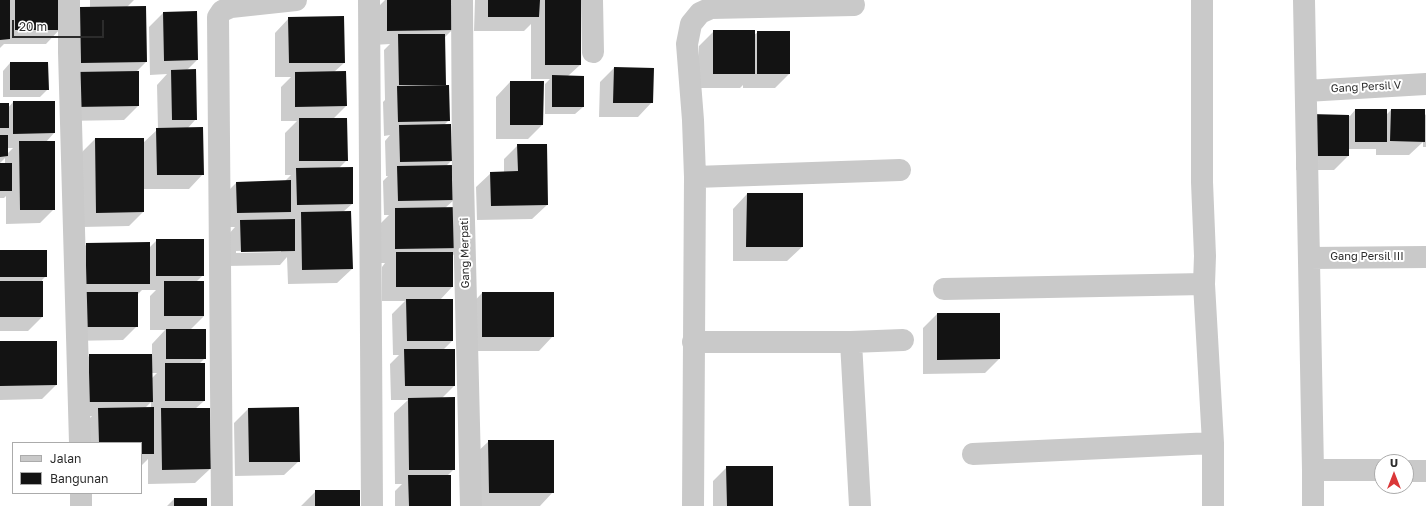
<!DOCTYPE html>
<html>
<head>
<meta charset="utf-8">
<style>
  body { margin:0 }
  #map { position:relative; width:1426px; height:506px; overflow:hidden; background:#fff; font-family:"Golos Text",sans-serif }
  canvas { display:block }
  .legend { position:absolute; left:12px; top:442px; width:130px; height:52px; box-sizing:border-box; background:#fff; border:1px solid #ababab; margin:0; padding:5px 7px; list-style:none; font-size:12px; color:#2c2c2c }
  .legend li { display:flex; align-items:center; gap:8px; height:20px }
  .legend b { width:20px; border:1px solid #ababab }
  .north { position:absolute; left:1374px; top:454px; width:40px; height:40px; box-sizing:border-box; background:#fff; border:1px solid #ababab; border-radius:50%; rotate:0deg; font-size:11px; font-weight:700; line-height:16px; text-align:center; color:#2c2c2c }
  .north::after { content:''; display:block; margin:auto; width:14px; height:18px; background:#da3738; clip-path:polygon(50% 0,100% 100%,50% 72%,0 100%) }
  .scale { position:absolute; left:12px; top:20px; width:92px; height:18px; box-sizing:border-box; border:2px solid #2c2c2c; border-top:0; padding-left:5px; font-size:12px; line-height:14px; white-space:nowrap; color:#2c2c2c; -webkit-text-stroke:3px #fff; paint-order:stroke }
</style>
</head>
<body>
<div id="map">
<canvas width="1426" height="506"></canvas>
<ul class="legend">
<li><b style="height:5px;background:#c9c9c9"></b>Jalan</li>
<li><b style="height:11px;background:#131313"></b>Bangunan</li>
</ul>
<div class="north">U</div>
<div class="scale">20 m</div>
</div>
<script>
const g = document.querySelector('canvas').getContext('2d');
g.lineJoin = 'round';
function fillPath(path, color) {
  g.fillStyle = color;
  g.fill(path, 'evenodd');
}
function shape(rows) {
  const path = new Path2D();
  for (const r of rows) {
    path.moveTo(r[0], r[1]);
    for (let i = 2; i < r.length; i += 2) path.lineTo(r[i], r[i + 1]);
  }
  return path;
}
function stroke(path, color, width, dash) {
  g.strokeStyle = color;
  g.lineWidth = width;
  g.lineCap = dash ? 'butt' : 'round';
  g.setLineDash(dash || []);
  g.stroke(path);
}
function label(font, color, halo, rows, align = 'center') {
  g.font = font + ' "Golos Text",sans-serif';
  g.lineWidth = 4;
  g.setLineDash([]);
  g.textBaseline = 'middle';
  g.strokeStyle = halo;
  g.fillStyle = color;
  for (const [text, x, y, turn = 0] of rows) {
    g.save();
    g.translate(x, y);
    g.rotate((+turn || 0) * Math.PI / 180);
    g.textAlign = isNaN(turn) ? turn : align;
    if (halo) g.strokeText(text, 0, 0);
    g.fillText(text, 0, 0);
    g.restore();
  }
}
const shadow = shape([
  [0,0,60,0,60,29,46,44,4,44,0,48],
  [90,0,134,0,127,7,146,62,136,72,138,106,124,120,62,121,80,8,90,8],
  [385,0,452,0,453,29,444,38,445,87,449,120,444,125,451,161,446,166,454,200,445,208,461,248,452,256,452,287,440,300,452,300,452,341,443,350,454,386,442,398,454,469,447,476,450,506,395,506,395,491,402,484,395,484,394,413,408,400,391,400,390,364,399,355,393,355,392,314,405,301,382,301,382,267,385,263,381,263,381,223,389,215,384,215,383,181,388,176,386,176,385,141,390,135,384,136,383,102,385,100,384,50,390,44,373,45,373,12],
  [475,0,580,0,580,65,568,76,583,107,575,114,545,114,545,84,550,79,531,79,531,24,524,31,474,31],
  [196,12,197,60,187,70,196,119,187,129,203,174,189,189,143,189,143,212,129,226,82,227,81,153,95,139,143,143,158,129,157,85,167,74,150,75,149,27,163,13],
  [289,18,344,63,334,72,346,106,333,119,347,160,339,168,352,204,343,212,352,269,337,283,288,284,287,257,280,265,227,266,227,236,235,227,223,227,222,197,237,182,284,182,291,175,285,175,285,133,297,121,281,121,281,87,291,77,275,77,275,33],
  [281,250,281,252,236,253,236,251],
  [714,31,754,35,758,32,789,74,775,88,743,88,743,85,740,88,699,88,699,46],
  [10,63,48,89,40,97,3,97,3,71],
  [614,68,652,102,638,117,599,117,600,82],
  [510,82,542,125,528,139,496,139,496,97],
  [13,102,54,102,54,133,46,142,54,209,40,223,6,224,6,196,4,198,0,198,0,164,5,164,5,158,0,163,0,104,8,108],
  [7,148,13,148,7,154],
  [1355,110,1386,115,1391,110,1424,117,1426,114,1426,147,1423,147,1423,142,1409,155,1376,155,1376,149,1348,149,1348,156,1334,170,1296,170,1296,129,1310,115,1350,116],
  [518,145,547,205,532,219,477,220,476,187,491,173,504,173,504,159],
  [747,194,802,194,802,247,787,261,733,261,733,209],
  [157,240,203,275,196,282,204,282,204,316,190,330,205,358,199,364,204,401,195,409,210,469,195,483,148,484,148,459,141,466,141,443,85,443,85,423,92,416,75,416,75,370,90,355,152,355,152,344,165,330,150,330,150,296,156,290,142,290,137,295,137,326,123,340,68,341,72,258,87,244,149,248],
  [151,373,157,373,152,378],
  [151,402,151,408,145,408],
  [0,251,46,276,42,280,42,317,28,331,0,331],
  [482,293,553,336,539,351,468,351,468,308],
  [937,314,999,359,985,373,923,374,923,328],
  [0,342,56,385,42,399,0,400],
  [248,409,299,461,284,475,235,476,234,423],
  [489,441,553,492,540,506,475,506,474,455],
  [727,467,772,506,713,506,713,481],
  [316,491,359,506,301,506],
  [174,499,206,506,167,506]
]);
const building = shape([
  [0,0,10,0,10,39,0,40],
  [15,0,61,0,61,30,15,30],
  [387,0,453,0,454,30,387,31],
  [488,0,540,0,539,17,488,17],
  [545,0,581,0,581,65,545,65],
  [146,6,147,62,81,63,80,7],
  [197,11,198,60,164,61,163,12],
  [344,16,345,63,289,63,288,17],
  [713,30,755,30,755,74,713,74],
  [757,31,790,31,790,74,757,74],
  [398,34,445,34,446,85,399,85],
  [10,62,48,62,49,90,10,90],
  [614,67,654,68,653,103,613,103],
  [196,69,197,120,172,120,171,70],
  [139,71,139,106,75,107,75,72],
  [346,71,347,106,295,107,295,72],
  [552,75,584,76,584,107,552,107],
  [510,81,544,81,543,125,510,125],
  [449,85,450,121,398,122,397,86],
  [13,101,55,101,55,133,13,134],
  [0,103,9,103,9,128,0,128],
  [1355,109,1387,109,1387,142,1355,142],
  [1391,109,1425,109,1425,142,1390,141],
  [1310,114,1349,115,1349,156,1310,156],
  [299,118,347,118,348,161,299,161],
  [451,124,452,161,400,162,399,125],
  [203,127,204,175,157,175,156,128],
  [0,135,8,135,8,156,0,157],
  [95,138,144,138,144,212,96,213],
  [19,141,55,141,55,210,20,210],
  [517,144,547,144,548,205,491,206,490,172,518,171],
  [0,163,12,163,12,191,0,191],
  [454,165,455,200,398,201,397,166],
  [353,167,353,204,297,205,296,168],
  [291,180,291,212,237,213,236,182],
  [747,193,803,193,803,247,746,247],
  [461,207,462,248,395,249,395,208],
  [351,211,353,269,302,270,301,212],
  [295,219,295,251,241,252,240,220],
  [156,239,204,239,204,276,156,276],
  [150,242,150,284,86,284,86,243],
  [0,250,47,250,47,277,0,277],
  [396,252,453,252,453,287,396,287],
  [0,281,43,281,43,317,0,317],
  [164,281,204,281,204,316,164,316],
  [81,292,138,292,138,327,82,327],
  [482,292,554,292,554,337,482,337],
  [406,299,453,299,453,341,407,341],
  [937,313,1000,313,1000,359,937,360],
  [166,329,206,329,206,359,166,359],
  [0,341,57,341,57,385,0,386],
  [404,349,455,349,455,386,405,386],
  [89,354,152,354,153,402,89,402],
  [165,363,205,363,205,401,165,401],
  [455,397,455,470,409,470,408,398],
  [154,407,154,454,141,454,141,443,99,443,98,408],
  [299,407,300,462,249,462,248,408],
  [161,408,210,408,211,469,162,470],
  [488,440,554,440,554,493,489,493],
  [726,466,773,466,773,506,727,506],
  [408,475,451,475,451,506,409,506],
  [315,490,360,490,360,506,315,506],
  [174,498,207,498,207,506,174,506]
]);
const street = shape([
  [69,0,69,52,80,443],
  [369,0,372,506],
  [462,0,463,180,471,506],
  [592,0,593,52],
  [1202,0,1202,182,1205,256,1204,284,1213,443,1213,506],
  [1304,0,1313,470,1313,506],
  [1306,91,1426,84],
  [695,177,900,170],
  [1309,258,1426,257],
  [944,289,1204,284],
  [693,342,851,342],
  [973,454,1213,443],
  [1313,470,1382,470],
  [1406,471,1426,471],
  [81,493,81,506],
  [222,506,218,17,222,11,231,7,296,0],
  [693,506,695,177,693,120,687,44,691,24,700,13,711,8,854,5],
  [860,506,851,342,903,340]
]);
const streetNames = [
  ["Gang Persil V",1366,87,-3],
  ["Gang Merpati",465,253,-91],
  ["Gang Persil III",1367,257]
];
fillPath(shadow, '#0003');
fillPath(building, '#131313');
stroke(street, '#c9c9c9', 22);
label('11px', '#2c2c2c', '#fff', streetNames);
</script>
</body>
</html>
